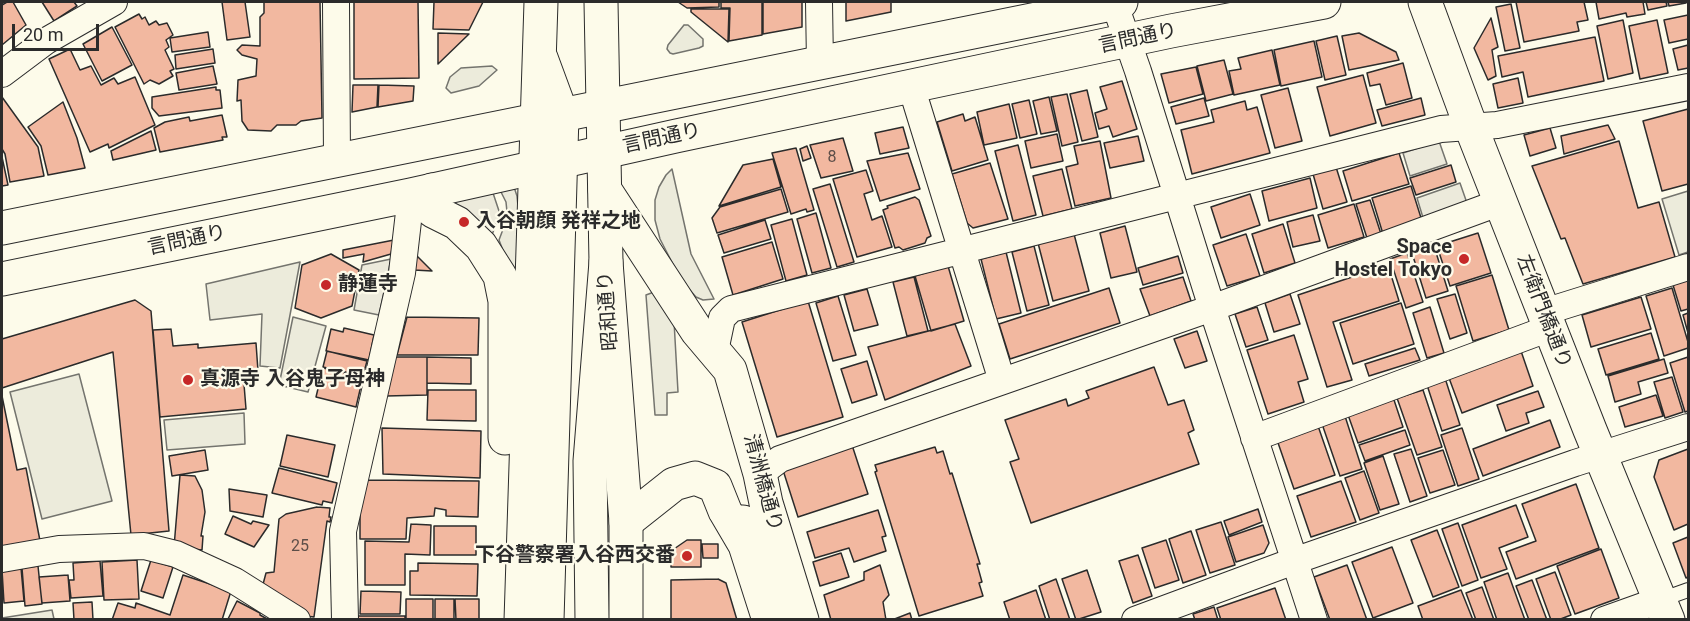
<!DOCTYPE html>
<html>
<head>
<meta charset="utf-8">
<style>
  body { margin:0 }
  #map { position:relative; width:1690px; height:621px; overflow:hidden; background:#fdfbea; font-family:Roboto,sans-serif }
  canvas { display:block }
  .frame { position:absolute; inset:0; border:3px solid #2b2b2b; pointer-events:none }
  .scale { position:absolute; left:12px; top:24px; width:87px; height:27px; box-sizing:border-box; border:3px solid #2b2b2b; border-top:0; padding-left:8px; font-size:18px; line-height:21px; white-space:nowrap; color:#2b2b2b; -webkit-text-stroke:4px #fdfbea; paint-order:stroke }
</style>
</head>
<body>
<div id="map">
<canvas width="1690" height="621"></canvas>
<div class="frame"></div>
<div class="scale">20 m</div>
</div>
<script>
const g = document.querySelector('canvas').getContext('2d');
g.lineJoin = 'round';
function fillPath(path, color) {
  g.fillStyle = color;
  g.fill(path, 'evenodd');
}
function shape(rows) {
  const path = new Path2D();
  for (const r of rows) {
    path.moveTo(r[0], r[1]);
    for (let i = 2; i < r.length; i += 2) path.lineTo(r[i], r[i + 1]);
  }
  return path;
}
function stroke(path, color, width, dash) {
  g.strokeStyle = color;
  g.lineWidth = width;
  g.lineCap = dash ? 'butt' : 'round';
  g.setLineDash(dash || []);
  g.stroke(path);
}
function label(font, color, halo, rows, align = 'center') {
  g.font = font + ' Roboto,"Noto Sans JP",sans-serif';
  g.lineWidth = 4.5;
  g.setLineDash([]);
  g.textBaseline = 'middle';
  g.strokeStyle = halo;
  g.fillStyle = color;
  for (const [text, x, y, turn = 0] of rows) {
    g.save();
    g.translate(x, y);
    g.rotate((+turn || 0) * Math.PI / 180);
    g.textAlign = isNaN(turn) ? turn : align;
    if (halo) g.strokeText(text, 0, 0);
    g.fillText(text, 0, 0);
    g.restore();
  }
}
const green = shape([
  [684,25,688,25,703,39,703,46,699,48,673,54,670,53,667,49,668,45,684,25],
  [492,66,497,70,479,86,451,93,446,88,450,77,461,68,492,66],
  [672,169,691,254,714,299,703,300,696,297,688,288,677,272,660,239,655,220,655,200,659,187,666,175,672,169],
  [514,187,517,196,519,217,519,292,499,240,505,224,507,212,506,202,500,190,514,187],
  [1688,191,1688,252,1679,255,1662,199,1688,191],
  [300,262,280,368,260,366,262,314,210,320,206,284,300,262],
  [654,292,674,321,678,392,667,393,667,415,655,415,646,295,654,292],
  [293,317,326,326,308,392,279,385,293,317],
  [79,374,112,501,42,519,10,392,79,374],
  [244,413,245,444,167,450,164,420,244,413],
  [52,610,54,619,2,619,2,618,52,610]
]);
const parking = shape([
  [1439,141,1447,164,1410,176,1403,153,1439,141],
  [1460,183,1468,206,1424,221,1417,198,1460,183],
  [493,193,500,214,490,240,455,211,455,200,493,193],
  [391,259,379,315,354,310,362,265,391,259]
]);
const building = shape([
  [7,2,13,2,26,25,2,45,2,5,7,2],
  [42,2,74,2,77,6,54,21,42,2],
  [222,2,245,2,250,37,227,40,222,2],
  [264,2,320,2,322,118,301,121,296,125,277,125,271,131,248,130,242,121,241,100,237,101,238,80,256,76,257,59,242,55,237,50,242,45,260,46,260,17,264,13,264,2],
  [354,2,418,2,419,78,354,79,354,2],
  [434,2,483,2,469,30,433,29,434,2],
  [678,2,719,2,719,7,687,8,678,2],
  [721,2,762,2,762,35,729,41,730,8,721,8,721,2],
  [763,2,802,2,802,27,763,34,763,2],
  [846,2,891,2,891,12,846,21,846,2],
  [1516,2,1584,2,1588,20,1577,22,1579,31,1524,42,1516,2],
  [1596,2,1643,2,1645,14,1627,17,1626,13,1599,19,1596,2],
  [1646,2,1666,2,1667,6,1648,10,1646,2],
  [1668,2,1686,2,1686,3,1669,6,1668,2],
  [1511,4,1520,48,1505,51,1496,7,1511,4],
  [691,9,729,9,728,42,691,12,691,9],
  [139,14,142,19,145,17,149,25,156,21,159,25,167,23,173,35,166,40,169,47,165,50,174,69,170,71,173,76,159,84,150,80,144,84,115,27,139,14],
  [1688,15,1688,39,1669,43,1664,20,1688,15],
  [1491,18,1498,47,1492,50,1496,76,1488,80,1474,48,1491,18],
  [1623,20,1633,73,1608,79,1597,26,1623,20],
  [1657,20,1668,73,1640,79,1629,26,1657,20],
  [112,27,132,65,102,81,83,44,112,27],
  [208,32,210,47,172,52,170,38,208,32],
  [438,33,469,34,438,64,438,33],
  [1359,33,1396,52,1399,60,1349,70,1342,36,1359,33],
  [1337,36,1346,75,1325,80,1316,41,1337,36],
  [1595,37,1604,81,1528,97,1523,72,1502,77,1498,56,1595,37],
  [1314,41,1322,77,1281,86,1274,50,1314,41],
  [1688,45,1688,68,1678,70,1673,49,1688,45],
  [70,49,80,70,91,66,101,85,114,78,118,84,135,77,155,125,109,148,108,144,90,152,49,59,70,49],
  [213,49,215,63,176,69,175,55,213,49],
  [1272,50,1280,85,1234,95,1229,71,1241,69,1238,58,1272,50],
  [1224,60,1233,94,1206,101,1197,66,1224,60],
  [1403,63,1412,98,1386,105,1380,84,1370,86,1367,73,1403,63],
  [213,66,217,84,179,90,176,73,213,66],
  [1196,67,1203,94,1169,103,1161,74,1196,67],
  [1363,75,1376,123,1330,136,1317,87,1363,75],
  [1518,78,1523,103,1498,108,1493,84,1518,78],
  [1122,81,1137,129,1113,137,1109,126,1099,129,1095,113,1107,109,1100,87,1122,81],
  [353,85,378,85,377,107,352,112,353,85],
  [379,85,414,86,413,101,378,107,379,85],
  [216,87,216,90,220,90,222,108,159,116,152,108,152,97,216,87],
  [1288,88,1302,141,1275,148,1261,95,1288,88],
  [1087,90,1098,137,1082,141,1070,94,1087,90],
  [1067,94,1078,142,1062,146,1051,97,1067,94],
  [2,97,38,147,44,176,10,182,5,154,2,149,2,97],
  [1049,97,1057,131,1041,134,1033,101,1049,97],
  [1204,98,1209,116,1176,124,1171,107,1204,98],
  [1421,98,1425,115,1382,126,1377,110,1421,98],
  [1029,100,1037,134,1020,138,1012,104,1029,100],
  [1245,101,1247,110,1257,107,1270,153,1192,174,1181,130,1214,122,1211,110,1245,101],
  [63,102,77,138,85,168,48,175,41,146,28,127,63,102],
  [1009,104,1017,138,984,145,977,112,1009,104],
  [1688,109,1688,184,1662,191,1643,121,1688,109],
  [963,114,965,121,975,117,988,160,952,171,937,122,963,114],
  [222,115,227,137,222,137,223,140,160,152,154,128,165,122,189,117,190,121,222,115],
  [1608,125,1615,139,1564,154,1561,136,1608,125],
  [903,127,909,148,880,154,875,133,903,127],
  [1550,128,1556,148,1530,156,1524,135,1550,128],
  [151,131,156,150,113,160,111,151,151,131],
  [1057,134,1063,161,1031,168,1025,141,1057,134],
  [1138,136,1144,161,1110,168,1104,143,1138,136],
  [843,138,853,171,821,178,810,145,843,138],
  [1100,141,1111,198,1075,206,1066,167,1078,164,1074,146,1100,141],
  [1619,141,1638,208,1659,202,1675,257,1583,284,1565,238,1561,239,1532,166,1619,141],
  [1018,145,1036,215,1013,221,995,151,1018,145],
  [807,146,811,158,803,161,800,149,807,146],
  [796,148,814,210,807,212,806,209,791,214,772,153,796,148],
  [908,153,920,189,880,201,867,161,908,153],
  [1399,153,1409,184,1352,201,1343,171,1399,153],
  [2,157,8,185,2,186,2,157],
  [773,159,781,187,719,206,743,165,773,159],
  [990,163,1008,219,973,228,967,223,952,174,990,163],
  [1451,165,1456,182,1416,195,1410,178,1451,165],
  [1336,167,1347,202,1323,209,1313,174,1336,167],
  [1062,169,1072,209,1043,216,1033,176,1062,169],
  [866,170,873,191,864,194,872,220,882,216,892,247,857,257,833,179,866,170],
  [1310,178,1317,208,1269,221,1262,191,1310,178],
  [830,184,854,262,837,267,813,189,830,184],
  [1411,186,1422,221,1383,234,1372,198,1411,186],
  [781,189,788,212,717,233,712,218,720,207,781,189],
  [1250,194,1260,225,1221,238,1211,207,1250,194],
  [915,197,919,200,931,236,927,238,925,243,903,250,899,247,895,248,883,210,888,208,887,206,915,197],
  [1370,200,1381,234,1367,238,1356,204,1370,200],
  [1354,204,1364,237,1328,248,1318,215,1354,204],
  [816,213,831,268,812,273,797,219,816,213],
  [1313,215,1320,241,1293,247,1287,222,1313,215],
  [792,219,807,275,786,281,771,225,792,219],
  [765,220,771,239,724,253,718,235,765,220],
  [1283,224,1295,263,1264,273,1252,234,1283,224],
  [1125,226,1137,272,1111,278,1100,233,1125,226],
  [1478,233,1491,273,1450,286,1437,246,1478,233],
  [1074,234,1089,291,1053,301,1038,243,1074,234],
  [1246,234,1260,276,1227,286,1213,245,1246,234],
  [394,240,391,254,363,262,364,254,343,258,343,250,394,240],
  [772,242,783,279,733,295,722,257,772,242],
  [1034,246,1049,305,1027,311,1012,252,1034,246],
  [1434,246,1448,291,1426,298,1412,253,1434,246],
  [1006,252,1021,313,996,319,981,259,1006,252],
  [1407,253,1423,302,1406,308,1390,259,1407,253],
  [331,254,359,270,352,306,321,318,295,308,302,265,331,254],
  [415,254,432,271,414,270,415,254],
  [1178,256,1183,273,1143,285,1138,268,1178,256],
  [1388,265,1399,301,1333,322,1352,380,1327,387,1298,295,1388,265],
  [948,266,964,321,931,331,915,276,948,266],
  [1492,275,1509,330,1473,341,1456,286,1492,275],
  [914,277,928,331,907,336,893,282,914,277],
  [1183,277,1191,301,1150,316,1140,289,1183,277],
  [1688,280,1688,309,1681,311,1673,285,1688,280],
  [1109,288,1120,323,1010,359,999,324,1109,288],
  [1672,288,1688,342,1688,348,1664,356,1646,296,1672,288],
  [867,289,878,325,854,331,844,295,867,289],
  [1290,294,1300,324,1274,332,1265,303,1290,294],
  [1455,294,1467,333,1450,339,1437,299,1455,294],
  [838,296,856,355,833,361,816,303,838,296],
  [1641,297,1651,329,1591,347,1582,315,1641,297],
  [135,300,151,311,169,531,131,535,113,352,2,388,2,339,135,300],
  [808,301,843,417,777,437,742,322,808,301],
  [1401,303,1414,344,1353,364,1340,323,1401,303],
  [1257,307,1268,340,1246,347,1235,314,1257,307],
  [1430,307,1444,353,1427,358,1413,313,1430,307],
  [1688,313,1688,333,1683,315,1688,313],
  [407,317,479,318,478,355,397,355,407,317],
  [955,324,971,366,885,400,868,347,955,324],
  [344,328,374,335,369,360,326,351,331,329,343,332,344,328],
  [171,329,173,346,198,344,198,348,256,343,258,371,243,372,246,409,160,417,153,330,171,329],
  [1197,331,1207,361,1185,368,1174,339,1197,331],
  [1651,333,1659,359,1606,375,1598,349,1651,333],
  [1294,335,1308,379,1298,382,1304,402,1268,414,1247,350,1294,335],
  [1415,348,1420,360,1369,376,1365,364,1415,348],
  [327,351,367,361,363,376,323,367,327,351],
  [1521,351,1533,386,1462,413,1449,378,1521,351],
  [395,357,427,357,427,395,386,396,395,357],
  [427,357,471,358,471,384,427,383,427,357],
  [1688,357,1688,411,1685,412,1670,363,1688,357],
  [1664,359,1668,373,1638,382,1641,394,1615,402,1608,376,1664,359],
  [867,361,877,395,852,403,841,369,867,361],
  [1154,367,1168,405,1184,400,1194,430,1188,433,1199,464,1031,523,1010,462,1019,459,1005,420,1066,399,1068,406,1089,398,1086,391,1154,367],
  [323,368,363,377,356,407,316,397,323,368],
  [1672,377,1683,412,1665,418,1654,382,1672,377],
  [1445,378,1460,425,1442,431,1427,385,1445,378],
  [428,390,476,390,476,421,427,420,428,390],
  [1423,390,1442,447,1417,455,1397,398,1423,390],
  [1538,391,1544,407,1526,413,1529,423,1506,431,1497,405,1538,391],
  [1656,395,1663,416,1625,427,1619,407,1656,395],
  [2,396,17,470,26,468,41,546,2,553,2,396],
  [1393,397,1403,427,1358,443,1347,412,1393,397],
  [1344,413,1362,469,1340,476,1321,421,1344,413],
  [1550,420,1560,447,1483,476,1473,449,1550,420],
  [1317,423,1335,475,1294,489,1276,437,1317,423],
  [382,428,481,431,480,478,383,474,382,428],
  [1462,428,1479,479,1458,486,1441,435,1462,428],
  [1405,430,1410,445,1365,461,1359,445,1405,430],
  [287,435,335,445,328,477,280,466,287,435],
  [852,445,868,494,798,517,782,467,852,445],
  [935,447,937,453,943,451,950,474,952,473,980,564,977,564,982,582,979,583,983,596,919,616,875,472,877,471,875,465,935,447],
  [1411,449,1427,496,1410,502,1394,454,1411,449],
  [1688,449,1688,524,1674,530,1654,477,1659,460,1688,449],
  [205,450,208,470,172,476,169,456,205,450],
  [1443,450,1455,485,1430,493,1418,458,1443,450],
  [1383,456,1399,504,1380,510,1364,463,1383,456],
  [279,468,337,483,332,503,323,501,322,505,272,493,279,468],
  [1364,471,1379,513,1360,520,1345,478,1364,471],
  [180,475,195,476,202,490,205,512,201,536,203,536,202,550,174,547,180,475],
  [366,480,479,481,478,517,446,516,446,510,435,508,434,516,407,518,406,539,360,539,360,501,366,480],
  [1341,481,1356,522,1311,537,1297,496,1341,481],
  [1576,484,1599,548,1516,579,1506,552,1536,541,1522,504,1576,484],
  [229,489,267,495,263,517,230,511,229,489],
  [1516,505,1528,537,1499,548,1507,569,1481,578,1462,525,1516,505],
  [317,507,330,508,329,517,331,517,330,522,327,521,314,617,306,616,262,588,266,573,274,572,279,519,286,514,317,507],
  [1258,509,1262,522,1229,535,1224,521,1258,509],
  [878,510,886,536,882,537,886,551,854,562,849,548,815,558,807,532,878,510],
  [233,516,251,524,253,521,269,525,254,547,225,534,233,516],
  [1221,522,1235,565,1210,573,1196,530,1221,522],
  [1458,523,1478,580,1462,586,1442,529,1458,523],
  [411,524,431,525,430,555,405,554,405,585,365,585,365,541,409,542,411,524],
  [1263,525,1269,543,1264,553,1236,562,1228,537,1263,525],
  [434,526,476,526,476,555,434,555,434,526],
  [1437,530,1459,587,1433,597,1411,540,1437,530],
  [1191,531,1206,575,1183,583,1169,539,1191,531],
  [1688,537,1688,577,1686,578,1673,543,1688,537],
  [687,540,701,540,701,567,671,567,671,551,687,540],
  [1166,540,1179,580,1155,588,1142,548,1166,540],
  [702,544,718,544,718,558,703,558,702,544],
  [1392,547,1413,603,1373,618,1352,562,1392,547],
  [1601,549,1619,598,1575,614,1557,566,1601,549],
  [841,553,849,577,820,586,813,562,841,553],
  [1138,555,1152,596,1133,603,1119,561,1138,555],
  [137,560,139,599,104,600,102,562,137,560],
  [151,560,173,567,163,598,141,591,151,560],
  [100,561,103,596,71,598,69,580,74,580,73,563,100,561],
  [418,563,478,564,477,596,410,595,410,571,418,571,418,563],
  [880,565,889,595,883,602,886,620,831,620,824,595,864,580,864,572,880,565],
  [1347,565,1367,620,1330,620,1314,577,1347,565],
  [38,566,42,604,25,606,22,568,38,566],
  [21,568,24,601,4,603,2,570,21,568],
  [1087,570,1101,612,1076,620,1062,579,1087,570],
  [1555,572,1571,615,1558,620,1551,620,1536,579,1555,572],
  [1508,573,1525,620,1497,620,1484,582,1508,573],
  [68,575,70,601,42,603,39,577,68,575],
  [183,575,231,591,222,620,112,620,118,603,135,608,136,603,170,615,183,575],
  [718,579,726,583,737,620,671,620,671,580,718,579],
  [1056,579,1070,620,1050,620,1039,586,1056,579],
  [1532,580,1547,620,1529,620,1516,586,1532,580],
  [1482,587,1494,620,1476,620,1466,593,1482,587],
  [1275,588,1286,620,1221,620,1217,608,1275,588],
  [1036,590,1046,620,1010,620,1004,602,1036,590],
  [1461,590,1473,620,1423,620,1418,606,1461,590],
  [361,591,401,592,400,614,360,614,361,591],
  [406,599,433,599,433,620,406,620,406,599],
  [435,599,454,599,454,620,435,620,435,599],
  [455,599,479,599,479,620,456,620,455,599],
  [237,601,260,613,260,615,269,620,228,619,237,601],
  [92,602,93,620,74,620,73,603,92,602],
  [1214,607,1218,620,1195,620,1193,614,1214,607],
  [910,613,912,620,892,620,910,613],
  [358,616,405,616,405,620,358,620,358,616]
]);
const service = shape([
  [1660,600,1688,590]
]);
const minor = shape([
  [336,2,337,160],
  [819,2,820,64],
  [1114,2,1138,71,1212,308,1314,620],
  [2,74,46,41,114,2],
  [911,86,1002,381],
  [1544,312,1688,267],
  [715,351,722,318,731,309,1441,129,1497,125,1688,87],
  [1254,438,1550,328],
  [760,474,780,459,1212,308,1501,202],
  [2,559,59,549,144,546,176,554,235,581,297,620],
  [345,620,343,531,402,273,411,195],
  [1135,620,1294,561,1575,463,1688,427],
  [1604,620,1660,600]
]);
const tertiary = shape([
  [1425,2,1471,127,1590,430,1668,620],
  [605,190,697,331,730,370,760,474,766,503,802,620],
  [626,522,674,484,695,478,715,486,725,511,745,545],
  [743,522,745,545,769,620]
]);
const primary = shape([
  [2,228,1121,2],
  [2,279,411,195,676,136,1171,31,1324,2]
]);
const trunk = shape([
  [601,2,606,262,626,522,626,620],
  [432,190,433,211,457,223,481,246,500,276,505,301,505,438],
  [521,620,541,2]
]);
const motorway = shape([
  [541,58,562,115,547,620],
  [592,620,590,461,606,262]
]);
const markers = [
  [464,222,6,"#c62828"],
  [1464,259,6,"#c62828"],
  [326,285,6,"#c62828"],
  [188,380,6,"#c62828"],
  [687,556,6,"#c62828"]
];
const numberNames = [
  ["8",832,158],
  ["25",300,547]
];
const streetNames = [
  ["言問通り",1138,39,-12],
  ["言問通り",662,139,-12],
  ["言問通り",187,241,-12],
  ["昭和通り",609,311,-94],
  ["左衛門橋通り",1543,312,69],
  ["清洲橋通り",762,483,75]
];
const poiNames = [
  ["入谷朝顔 発祥之地",476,222],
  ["Space",1452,248,"right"],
  ["Hostel Tokyo",1452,271,"right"],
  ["静蓮寺",338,285],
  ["真源寺 入谷鬼子母神",200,380],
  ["下谷警察署入谷西交番",675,556,"right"]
];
fillPath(green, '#ecebdb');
stroke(green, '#74746e', 1.5);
fillPath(parking, '#eceadb');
stroke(parking, '#74746e', 1.5);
fillPath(building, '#f2b8a0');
stroke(building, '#2b2b2b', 1.5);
stroke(service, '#2b2b2b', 16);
stroke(minor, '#2b2b2b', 28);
stroke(tertiary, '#2b2b2b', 35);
stroke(primary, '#2b2b2b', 35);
stroke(trunk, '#2b2b2b', 35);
stroke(motorway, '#2b2b2b', 35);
stroke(service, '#fdfbea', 14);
stroke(minor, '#fdfbea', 26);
stroke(tertiary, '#fdfbea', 33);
stroke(primary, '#fdfbea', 33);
stroke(trunk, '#fdfbea', 33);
stroke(motorway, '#fdfbea', 33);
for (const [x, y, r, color] of markers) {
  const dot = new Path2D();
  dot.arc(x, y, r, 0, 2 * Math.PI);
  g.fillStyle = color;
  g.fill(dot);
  stroke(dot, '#fdfbea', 2);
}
label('16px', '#5d4e48', null, numberNames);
label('20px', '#2b2b2b', '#fdfbea', streetNames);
label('bold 20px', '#2b2b2b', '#fdfbea', poiNames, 'left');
</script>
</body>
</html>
